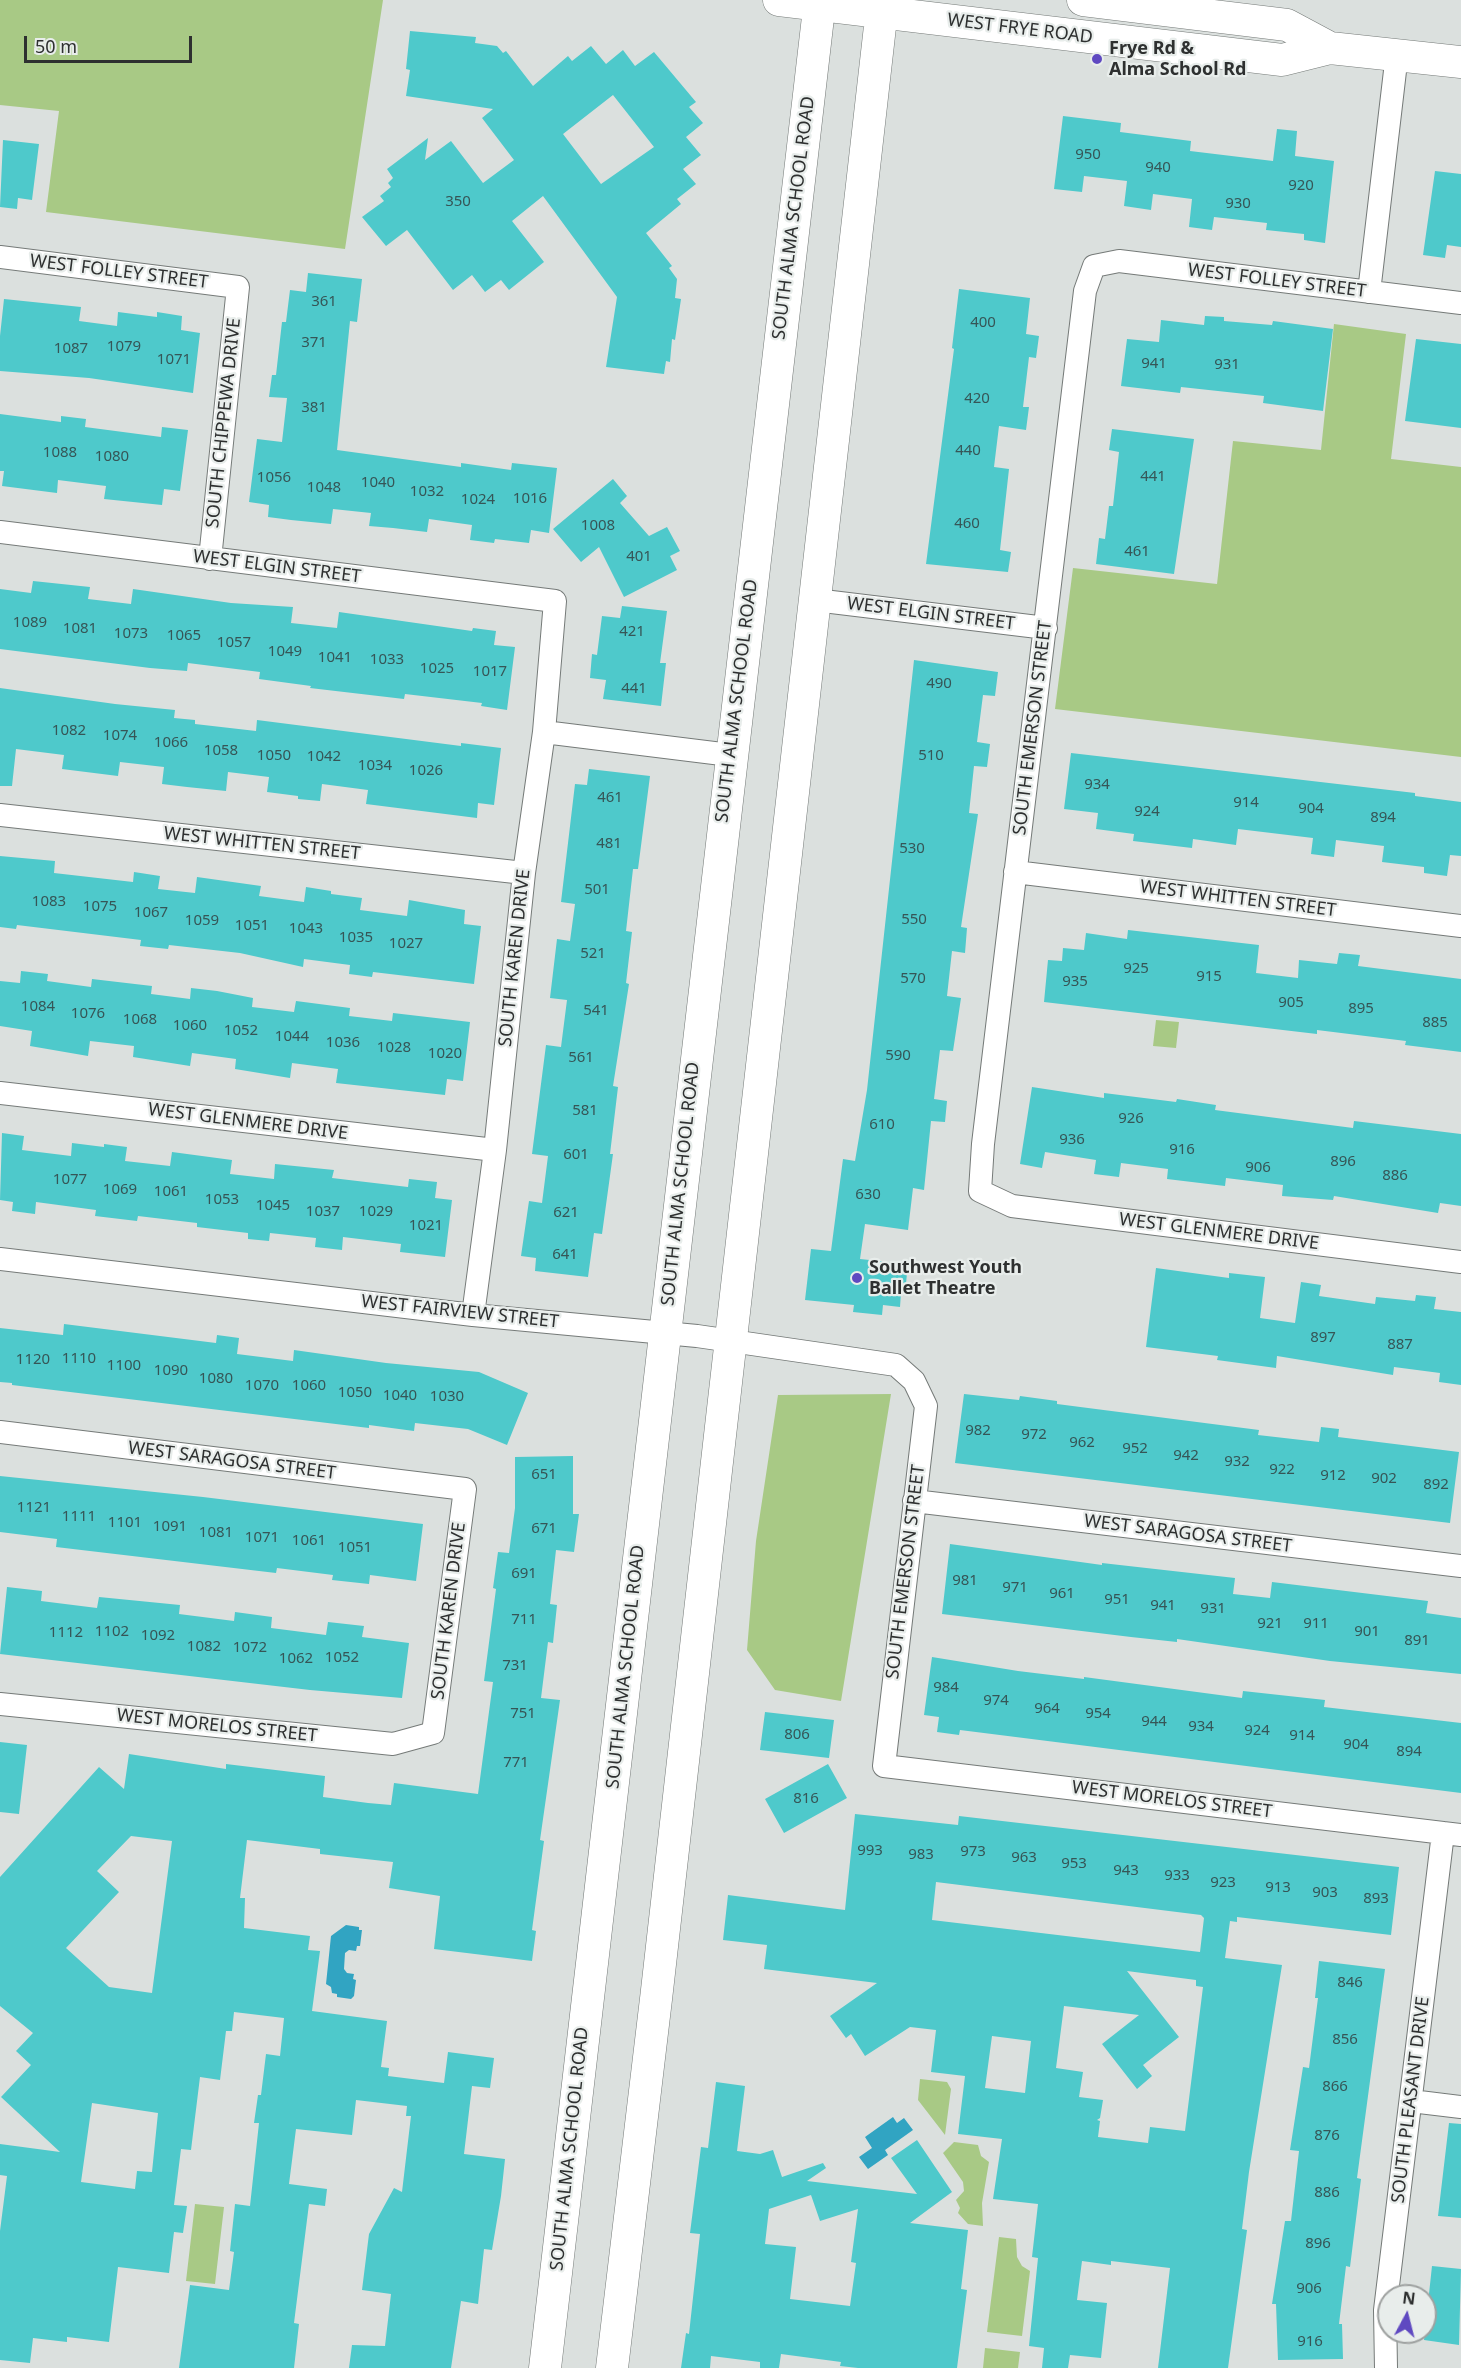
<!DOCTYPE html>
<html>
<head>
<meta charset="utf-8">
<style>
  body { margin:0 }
  #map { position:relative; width:1461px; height:2368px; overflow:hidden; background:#dbe0de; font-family:"Noto Sans",sans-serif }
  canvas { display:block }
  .north { position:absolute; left:1377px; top:2284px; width:60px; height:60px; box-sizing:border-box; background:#e8edeb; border:2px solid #9ea1a0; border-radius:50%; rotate:7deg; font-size:16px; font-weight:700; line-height:24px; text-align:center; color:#2e3030 }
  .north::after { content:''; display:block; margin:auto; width:21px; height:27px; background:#5f49c1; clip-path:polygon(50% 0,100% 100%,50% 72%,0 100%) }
  .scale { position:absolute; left:24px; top:36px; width:168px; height:27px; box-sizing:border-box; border:3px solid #2e3030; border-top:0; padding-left:8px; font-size:18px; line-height:21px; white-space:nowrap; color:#2e3030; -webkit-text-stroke:4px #e8edeb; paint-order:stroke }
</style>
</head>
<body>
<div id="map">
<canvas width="1461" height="2368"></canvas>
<div class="north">N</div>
<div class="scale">50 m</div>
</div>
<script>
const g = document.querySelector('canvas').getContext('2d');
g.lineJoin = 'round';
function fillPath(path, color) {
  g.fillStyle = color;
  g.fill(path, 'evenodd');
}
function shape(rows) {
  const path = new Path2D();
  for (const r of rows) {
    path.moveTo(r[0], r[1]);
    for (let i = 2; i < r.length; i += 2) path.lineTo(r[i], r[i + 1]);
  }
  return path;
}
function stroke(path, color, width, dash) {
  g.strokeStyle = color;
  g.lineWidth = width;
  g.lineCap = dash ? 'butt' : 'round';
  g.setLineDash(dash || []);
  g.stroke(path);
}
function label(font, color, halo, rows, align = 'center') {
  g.font = font + ' "Noto Sans",sans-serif';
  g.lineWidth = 4.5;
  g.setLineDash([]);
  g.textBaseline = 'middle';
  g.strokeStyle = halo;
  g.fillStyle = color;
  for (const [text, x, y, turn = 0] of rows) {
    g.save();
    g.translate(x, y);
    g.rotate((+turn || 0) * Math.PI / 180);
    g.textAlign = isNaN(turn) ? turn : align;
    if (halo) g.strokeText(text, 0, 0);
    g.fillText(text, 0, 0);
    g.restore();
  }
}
const green = shape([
  [0,0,383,0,345,249,46,212,59,111,0,105],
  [1334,324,1406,334,1391,459,1461,467,1461,757,1055,709,1073,568,1217,584,1233,441,1321,450],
  [1156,1020,1179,1022,1176,1048,1153,1046],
  [891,1394,841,1701,775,1690,747,1650,756,1541,778,1395],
  [920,2079,947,2082,951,2089,945,2135,918,2100],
  [954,2142,978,2145,981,2156,989,2162,982,2203,983,2226,968,2224,958,2213,960,2208,956,2200,964,2191,963,2182,943,2153],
  [195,2204,224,2207,215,2284,186,2281],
  [999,2237,1016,2239,1017,2257,1022,2266,1030,2271,1022,2336,987,2332],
  [985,2348,1020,2352,1018,2368,983,2368]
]);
const water = shape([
  [346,1925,359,1927,359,1930,362,1930,360,1946,357,1946,356,1951,349,1950,345,1953,344,1969,347,1973,354,1974,353,1979,356,1980,354,1996,351,1999,337,1997,337,1994,332,1993,331,1987,326,1984,331,1936],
  [893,2117,897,2123,904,2118,913,2130,885,2150,888,2155,868,2169,859,2157,872,2148,865,2137]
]);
const building = shape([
  [410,31,476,37,475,43,497,46,503,53,506,51,533,86,568,56,572,61,591,46,606,64,623,50,635,66,654,52,696,102,689,107,703,123,686,137,701,155,683,169,696,184,677,199,681,204,646,233,672,266,669,268,677,279,675,298,681,299,675,340,672,339,670,362,666,361,664,374,606,367,617,297,543,196,512,221,544,262,509,290,501,280,485,292,472,275,453,290,407,230,386,246,362,217,384,201,380,196,391,187,388,183,393,178,387,169,428,138,425,160,451,141,483,183,514,160,482,118,493,109,406,96,410,70,406,69],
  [613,95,654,147,601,184,563,134],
  [1063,116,1121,123,1120,132,1191,141,1190,151,1273,161,1277,129,1297,131,1295,156,1334,161,1325,243,1304,240,1304,234,1266,230,1267,223,1214,217,1212,230,1189,227,1192,199,1153,194,1151,210,1124,206,1127,181,1084,176,1082,192,1054,189],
  [3,140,39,144,32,200,18,198,17,209,0,207],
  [1435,171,1461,174,1461,247,1447,245,1445,258,1423,255],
  [308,273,362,279,357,322,350,321,337,450,461,467,461,463,511,470,512,463,557,468,549,533,531,530,529,543,495,539,494,543,470,540,472,525,429,519,427,532,393,528,369,526,371,513,333,509,331,524,291,520,268,517,269,505,249,502,257,439,282,442,287,398,269,397,272,375,276,375,282,322,286,322,290,290,306,292],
  [959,289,1030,298,1026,334,1039,336,1036,358,1029,357,1023,407,1029,407,1026,430,999,426,994,467,1009,469,1000,550,1011,552,1008,572,926,564,954,349,952,348],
  [4,299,81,307,79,321,117,326,118,312,157,317,157,312,182,316,181,330,200,333,193,393,89,378,0,371,0,336],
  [1205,316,1224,317,1224,321,1272,325,1273,321,1333,329,1323,411,1263,403,1264,396,1181,387,1180,393,1121,386,1127,339,1159,342,1161,320,1204,325],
  [1416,339,1461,344,1461,428,1405,421],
  [0,414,61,422,61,416,86,419,85,427,161,437,162,427,188,430,180,491,164,489,162,505,104,499,106,486,58,480,57,493,2,486,4,471,0,471],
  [1112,429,1194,439,1174,574,1096,564,1099,538,1105,539,1109,506,1113,506,1119,452,1109,450],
  [613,479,627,496,620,503,649,536,667,527,680,551,670,556,677,570,624,597,599,547,581,562,553,529],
  [33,581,90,587,88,599,131,604,133,589,231,603,293,607,291,623,337,628,339,612,472,631,473,628,496,631,494,645,515,647,507,710,481,706,482,703,405,694,404,699,310,688,311,686,259,679,260,672,188,663,187,671,150,668,0,649,0,589,31,593],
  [622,606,667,611,660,663,666,663,661,706,603,699,606,680,590,678,592,654,597,655,602,616,620,618],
  [914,660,998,672,995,696,983,695,977,742,990,744,987,767,974,766,969,813,978,814,961,927,967,928,965,953,952,951,947,996,961,998,953,1051,940,1050,934,1099,947,1101,945,1122,931,1121,924,1190,913,1188,908,1230,865,1224,860,1259,908,1264,905,1293,901,1293,900,1307,883,1305,882,1315,853,1312,854,1305,805,1300,811,1249,831,1251,843,1159,855,1161,867,1090],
  [0,688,115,704,175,710,174,718,195,720,195,724,256,731,257,720,461,746,461,743,501,748,494,805,478,803,477,818,366,804,368,790,322,784,320,801,298,799,298,796,267,792,269,777,228,772,226,791,187,787,162,784,164,767,120,762,118,776,62,769,64,755,16,749,12,786,0,786],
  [1071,753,1415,793,1415,796,1461,802,1461,856,1450,855,1447,876,1424,873,1424,867,1382,862,1384,846,1336,840,1334,857,1311,854,1313,838,1238,829,1236,845,1193,839,1192,848,1133,841,1134,834,1096,829,1098,813,1064,809],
  [589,769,650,776,638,869,633,869,626,931,632,932,626,983,629,984,613,1086,618,1087,610,1154,613,1154,602,1234,594,1233,588,1277,535,1271,536,1258,521,1256,529,1201,542,1203,548,1156,532,1154,546,1045,561,1047,567,1000,550,998,557,939,570,941,575,904,561,902,575,784,587,785],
  [0,856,55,861,54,873,133,882,134,872,160,876,158,889,195,893,197,877,261,886,259,896,304,902,306,887,331,891,331,894,362,898,360,910,407,916,409,900,465,910,464,924,481,926,474,984,373,972,372,977,349,974,350,965,304,959,303,967,240,953,169,945,168,949,140,946,141,940,17,925,16,929,0,927],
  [1128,930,1259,945,1256,973,1298,978,1299,960,1337,964,1339,953,1360,955,1358,966,1461,979,1461,1052,1405,1045,1406,1041,1317,1030,1317,1034,1044,1002,1048,960,1062,961,1063,948,1084,950,1086,933,1127,939],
  [21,971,48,974,47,981,91,987,92,979,152,986,151,994,190,999,191,988,217,991,253,998,252,1007,294,1012,296,1001,350,1008,349,1016,392,1021,393,1013,470,1022,463,1081,447,1079,445,1095,336,1083,338,1069,292,1063,290,1078,235,1069,236,1059,192,1053,190,1066,133,1057,134,1046,90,1041,88,1056,30,1046,32,1031,0,1026,0,981,20,983],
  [1032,1087,1104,1098,1104,1093,1176,1102,1177,1099,1216,1105,1215,1110,1353,1128,1354,1121,1461,1134,1461,1206,1440,1203,1438,1213,1334,1196,1333,1200,1282,1196,1283,1185,1226,1178,1225,1186,1167,1179,1168,1169,1121,1163,1119,1177,1094,1174,1096,1160,1045,1152,1042,1168,1020,1164],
  [2,1133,24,1136,22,1150,71,1156,72,1143,104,1147,104,1144,127,1147,125,1161,170,1166,172,1152,232,1160,230,1174,274,1179,275,1164,334,1170,332,1178,408,1187,409,1179,437,1182,435,1198,452,1200,445,1257,400,1252,401,1244,343,1237,342,1250,315,1247,316,1238,270,1233,269,1241,248,1239,248,1233,197,1227,197,1223,138,1216,137,1221,95,1216,96,1210,36,1202,35,1214,12,1211,13,1202,0,1200],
  [1156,1268,1229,1278,1229,1273,1265,1277,1260,1318,1295,1323,1301,1282,1321,1285,1319,1296,1375,1304,1376,1297,1415,1301,1416,1295,1436,1297,1434,1309,1461,1312,1461,1385,1439,1382,1440,1373,1394,1367,1393,1375,1277,1356,1276,1368,1217,1360,1218,1356,1146,1347],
  [64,1324,216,1343,217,1335,239,1338,237,1354,293,1361,294,1350,386,1363,479,1372,528,1393,507,1445,468,1429,415,1423,414,1431,369,1425,369,1428,12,1385,12,1383,0,1382,0,1328,63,1335],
  [964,1394,1019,1400,1020,1396,1057,1401,1057,1404,1259,1430,1258,1435,1319,1442,1321,1427,1339,1429,1338,1437,1459,1452,1450,1523,955,1463],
  [573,1456,573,1514,579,1514,574,1552,556,1550,550,1604,557,1605,553,1643,548,1642,541,1698,560,1700,540,1840,544,1841,532,1930,536,1931,532,1961,434,1949,440,1896,389,1888,393,1862,320,1854,320,1849,247,1840,240,1898,245,1898,244,1928,310,1936,308,1950,320,1951,312,2011,387,2021,381,2067,389,2068,388,2076,444,2083,448,2052,494,2058,490,2088,472,2086,464,2154,505,2159,501,2196,492,2250,484,2249,478,2304,461,2301,451,2368,349,2368,352,2345,385,2346,391,2294,362,2290,369,2234,394,2188,402,2192,411,2116,406,2116,407,2106,356,2100,352,2135,296,2129,289,2184,327,2189,325,2206,309,2204,294,2323,299,2324,294,2368,179,2368,190,2285,229,2290,234,2252,230,2251,235,2204,250,2206,259,2123,254,2123,258,2095,261,2095,266,2054,280,2056,284,2018,234,2012,232,2031,226,2031,220,2080,200,2077,191,2150,181,2149,174,2205,187,2206,183,2233,174,2232,169,2273,118,2267,109,2342,67,2337,67,2342,33,2338,30,2363,0,2360,0,2231,7,2176,0,2175,0,2144,60,2152,1,2097,31,2065,16,2051,33,2033,0,2006,0,1877,99,1767,124,1789,129,1754,226,1769,226,1764,325,1776,323,1797,368,1803,391,1805,394,1783,478,1794,493,1682,484,1681,496,1589,493,1588,498,1552,509,1553,515,1508,515,1457],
  [131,1836,172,1841,152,1993,109,1987,66,1948,119,1892,97,1871],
  [92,2103,158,2113,152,2172,137,2171,135,2189,81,2182],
  [0,1476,203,1497,423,1524,416,1581,370,1575,369,1584,332,1580,333,1575,277,1568,276,1573,56,1547,57,1539,0,1532],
  [950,1544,1102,1565,1102,1563,1235,1578,1233,1594,1270,1598,1272,1582,1428,1601,1426,1613,1461,1618,1461,1674,1330,1661,1177,1639,1177,1642,1131,1637,942,1614],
  [7,1587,42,1591,41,1601,97,1608,99,1597,180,1605,179,1614,234,1621,235,1612,272,1617,271,1628,326,1635,328,1622,364,1626,362,1637,409,1643,402,1698,310,1690,0,1654],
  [932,1657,1018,1671,1084,1679,1084,1677,1242,1698,1243,1691,1325,1700,1324,1707,1461,1723,1461,1793,960,1730,959,1735,937,1732,939,1717,924,1715],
  [765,1712,834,1720,829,1758,760,1750],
  [0,1742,27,1745,19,1814,0,1812],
  [828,1764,847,1798,784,1833,765,1799],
  [855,1814,958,1825,959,1816,1399,1867,1391,1935,1237,1917,1237,1922,1230,1921,1225,1958,1282,1965,1249,2172,1242,2229,1247,2230,1228,2368,1158,2368,1170,2268,1111,2261,1111,2265,1082,2261,1077,2300,1107,2303,1101,2358,1070,2355,1068,2368,1042,2368,1044,2348,1029,2346,1038,2258,1032,2257,1038,2204,993,2199,1002,2139,958,2134,965,2076,931,2072,936,2030,910,2027,865,2056,851,2034,846,2038,830,2016,877,1983,764,1969,767,1945,723,1940,728,1895,845,1910],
  [936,1882,1201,1915,1204,1918,1200,1952,932,1920],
  [1127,1971,1196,1980,1196,1986,1203,1987,1185,2131,1150,2127,1148,2143,1098,2137,1100,2121,1097,2120,1100,2118,1103,2100,1079,2097,1083,2072,1056,2068,1064,2006,1139,2015,1102,2044,1137,2089,1152,2076,1143,2065,1179,2037],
  [992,2036,1031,2041,1025,2093,985,2088],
  [1319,1961,1385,1969,1357,2178,1361,2179,1350,2267,1346,2266,1339,2324,1342,2324,1343,2359,1278,2360,1276,2304,1272,2304,1285,2221,1291,2221,1299,2151,1290,2150,1303,2067,1309,2068,1318,1998,1315,1998],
  [716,2082,745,2086,737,2151,760,2154,773,2150,782,2177,823,2163,826,2168,807,2181,917,2194,891,2158,917,2140,952,2192,910,2223,968,2230,961,2289,967,2290,957,2368,858,2368,840,2366,841,2362,781,2354,779,2368,760,2368,760,2362,711,2356,710,2368,681,2368,686,2333,689,2334,700,2234,690,2233,701,2147,708,2148],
  [811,2195,820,2221,858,2209,851,2262,856,2263,850,2306,790,2299,796,2247,765,2244,769,2209],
  [1449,2123,1461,2124,1461,2218,1438,2216],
  [1432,2266,1461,2269,1459,2345,1424,2340]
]);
const street = shape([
  [0,257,238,287,210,559],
  [1369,292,1397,54],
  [1461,303,1119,261,1094,266,1085,291,983,1144,980,1191,1012,1206,1461,1262],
  [0,532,555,601,544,732,524,873,495,1150,473,1315],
  [815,600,1046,628],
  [544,732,730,755],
  [0,815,524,873],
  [1015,872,1461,926],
  [0,1093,495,1150],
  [0,1259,473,1315,697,1336,896,1365,914,1381,926,1406,884,1766,1461,1835],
  [0,1432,465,1489,433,1733,393,1744,0,1704],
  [914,1501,1461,1566],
  [1411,2101,1461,2107],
  [1386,2368,1385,2310,1443,1833]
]);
const secondary = shape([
  [779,0,1282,60,1330,48,1461,62],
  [1083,0,1287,25,1330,48],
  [545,2368,820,0],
  [612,2368,656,1999,883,0]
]);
const markers = [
  [1097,59,6,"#5f49c1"],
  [857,1278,6,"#5f49c1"]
];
const numberNames = [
  ["950",1088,155],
  ["940",1158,168],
  ["920",1301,186],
  ["350",458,202],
  ["930",1238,204],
  ["361",324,302],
  ["400",983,323],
  ["371",314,343],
  ["1079",124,347],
  ["1087",71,349],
  ["1071",174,360],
  ["941",1154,364],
  ["931",1227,365],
  ["420",977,399],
  ["381",314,408],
  ["440",968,451],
  ["1088",60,453],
  ["1080",112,457],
  ["441",1153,477],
  ["1056",274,478],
  ["1040",378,483],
  ["1048",324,488],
  ["1032",427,492],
  ["1016",530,499],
  ["1024",478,500],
  ["460",967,524],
  ["1008",598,526],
  ["461",1137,552],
  ["401",639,557],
  ["1089",30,623],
  ["1081",80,629],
  ["421",632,632],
  ["1073",131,634],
  ["1065",184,636],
  ["1057",234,643],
  ["1049",285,652],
  ["1041",335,658],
  ["1033",387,660],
  ["1025",437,669],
  ["1017",490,672],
  ["490",939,684],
  ["441",634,689],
  ["1082",69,731],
  ["1074",120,736],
  ["1066",171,743],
  ["1058",221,751],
  ["1050",274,756],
  ["510",931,756],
  ["1042",324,757],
  ["1034",375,766],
  ["1026",426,771],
  ["934",1097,785],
  ["461",610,798],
  ["914",1246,803],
  ["904",1311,809],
  ["924",1147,812],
  ["894",1383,818],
  ["481",609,844],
  ["530",912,849],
  ["501",597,890],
  ["1083",49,902],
  ["1075",100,907],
  ["1067",151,913],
  ["550",914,920],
  ["1059",202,921],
  ["1051",252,926],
  ["1043",306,929],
  ["1035",356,938],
  ["1027",406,944],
  ["521",593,954],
  ["925",1136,969],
  ["915",1209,977],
  ["570",913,979],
  ["935",1075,982],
  ["905",1291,1003],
  ["1084",38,1007],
  ["895",1361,1009],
  ["541",596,1011],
  ["1076",88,1014],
  ["1068",140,1020],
  ["885",1435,1023],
  ["1060",190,1026],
  ["1052",241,1031],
  ["1044",292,1037],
  ["1036",343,1043],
  ["1028",394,1048],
  ["1020",445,1054],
  ["590",898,1056],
  ["561",581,1058],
  ["581",585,1111],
  ["926",1131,1119],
  ["610",882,1125],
  ["936",1072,1140],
  ["916",1182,1150],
  ["601",576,1155],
  ["896",1343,1162],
  ["906",1258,1168],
  ["886",1395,1176],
  ["1077",70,1180],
  ["1069",120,1190],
  ["1061",171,1192],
  ["630",868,1195],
  ["1053",222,1200],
  ["1045",273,1206],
  ["1037",323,1212],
  ["1029",376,1212],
  ["621",566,1213],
  ["1021",426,1226],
  ["641",565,1255],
  ["897",1323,1338],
  ["887",1400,1345],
  ["1110",79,1359],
  ["1120",33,1360],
  ["1100",124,1366],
  ["1090",171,1371],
  ["1080",216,1379],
  ["1070",262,1386],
  ["1060",309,1386],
  ["1050",355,1393],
  ["1040",400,1396],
  ["1030",447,1397],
  ["982",978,1431],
  ["972",1034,1435],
  ["962",1082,1443],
  ["952",1135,1449],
  ["942",1186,1456],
  ["932",1237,1462],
  ["922",1282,1470],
  ["651",544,1475],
  ["912",1333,1476],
  ["902",1384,1479],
  ["892",1436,1485],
  ["1121",34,1508],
  ["1111",79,1517],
  ["1101",125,1523],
  ["1091",170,1527],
  ["671",544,1529],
  ["1081",216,1533],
  ["1071",262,1538],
  ["1061",309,1541],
  ["1051",355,1548],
  ["691",524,1574],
  ["981",965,1581],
  ["971",1015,1588],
  ["961",1062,1594],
  ["951",1117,1600],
  ["941",1163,1606],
  ["931",1213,1609],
  ["711",524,1620],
  ["921",1270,1624],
  ["911",1316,1624],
  ["1102",112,1632],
  ["901",1367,1632],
  ["1112",66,1633],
  ["1092",158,1636],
  ["891",1417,1641],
  ["1082",204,1647],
  ["1072",250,1648],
  ["1052",342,1658],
  ["1062",296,1659],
  ["731",515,1666],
  ["984",946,1688],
  ["974",996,1701],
  ["964",1047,1709],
  ["751",523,1714],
  ["954",1098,1714],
  ["944",1154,1722],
  ["934",1201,1727],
  ["924",1257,1731],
  ["806",797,1735],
  ["914",1302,1736],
  ["904",1356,1745],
  ["894",1409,1752],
  ["771",516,1763],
  ["816",806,1799],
  ["993",870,1851],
  ["973",973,1852],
  ["983",921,1855],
  ["963",1024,1858],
  ["953",1074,1864],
  ["943",1126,1871],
  ["933",1177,1876],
  ["923",1223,1883],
  ["913",1278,1888],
  ["903",1325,1893],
  ["893",1376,1899],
  ["846",1350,1983],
  ["856",1345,2040],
  ["866",1335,2087],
  ["876",1327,2136],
  ["886",1327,2193],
  ["896",1318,2244],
  ["906",1309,2289],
  ["916",1310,2342]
];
const streetNames = [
  ["WEST FRYE ROAD",1020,29,7],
  ["SOUTH ALMA SCHOOL ROAD",794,218,-83],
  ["WEST FOLLEY STREET",119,272,7],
  ["WEST FOLLEY STREET",1277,281,7],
  ["SOUTH CHIPPEWA DRIVE",224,423,-84],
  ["WEST ELGIN STREET",277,567,7],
  ["WEST ELGIN STREET",931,614,7],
  ["SOUTH ALMA SCHOOL ROAD",737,701,-83],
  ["SOUTH EMERSON STREET",1033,728,-83],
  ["WEST WHITTEN STREET",262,844,6],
  ["WEST WHITTEN STREET",1238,899,7],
  ["SOUTH KAREN DRIVE",515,958,-84],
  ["WEST GLENMERE DRIVE",248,1122,7],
  ["SOUTH ALMA SCHOOL ROAD",681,1184,-84],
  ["WEST GLENMERE DRIVE",1219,1232,7],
  ["WEST FAIRVIEW STREET",460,1312,6],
  ["WEST SARAGOSA STREET",232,1461,7],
  ["WEST SARAGOSA STREET",1188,1534,7],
  ["SOUTH EMERSON STREET",906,1572,-83],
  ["SOUTH KAREN DRIVE",449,1611,-83],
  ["SOUTH ALMA SCHOOL ROAD",626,1667,-84],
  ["WEST MORELOS STREET",217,1726,6],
  ["WEST MORELOS STREET",1172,1800,7],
  ["SOUTH PLEASANT DRIVE",1411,2100,-83],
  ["SOUTH ALMA SCHOOL ROAD",570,2149,-84]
];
const poiNames = [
  ["Frye Rd &",1109,49],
  ["Alma School Rd",1109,70],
  ["Southwest Youth",869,1268],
  ["Ballet Theatre",869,1289]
];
fillPath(green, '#a8c985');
fillPath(water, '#31a4c2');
fillPath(building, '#4ec9cb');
stroke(street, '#757a78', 24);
stroke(secondary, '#757a78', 33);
stroke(street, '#fff', 22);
stroke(secondary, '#fff', 32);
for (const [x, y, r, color] of markers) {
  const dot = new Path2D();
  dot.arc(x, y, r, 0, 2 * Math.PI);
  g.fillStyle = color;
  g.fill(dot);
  stroke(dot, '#e8edeb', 2);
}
label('15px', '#365657', null, numberNames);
label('18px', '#2e3030', '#e8edeb', streetNames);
label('bold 18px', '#2e3030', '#e8edeb', poiNames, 'left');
</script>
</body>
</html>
